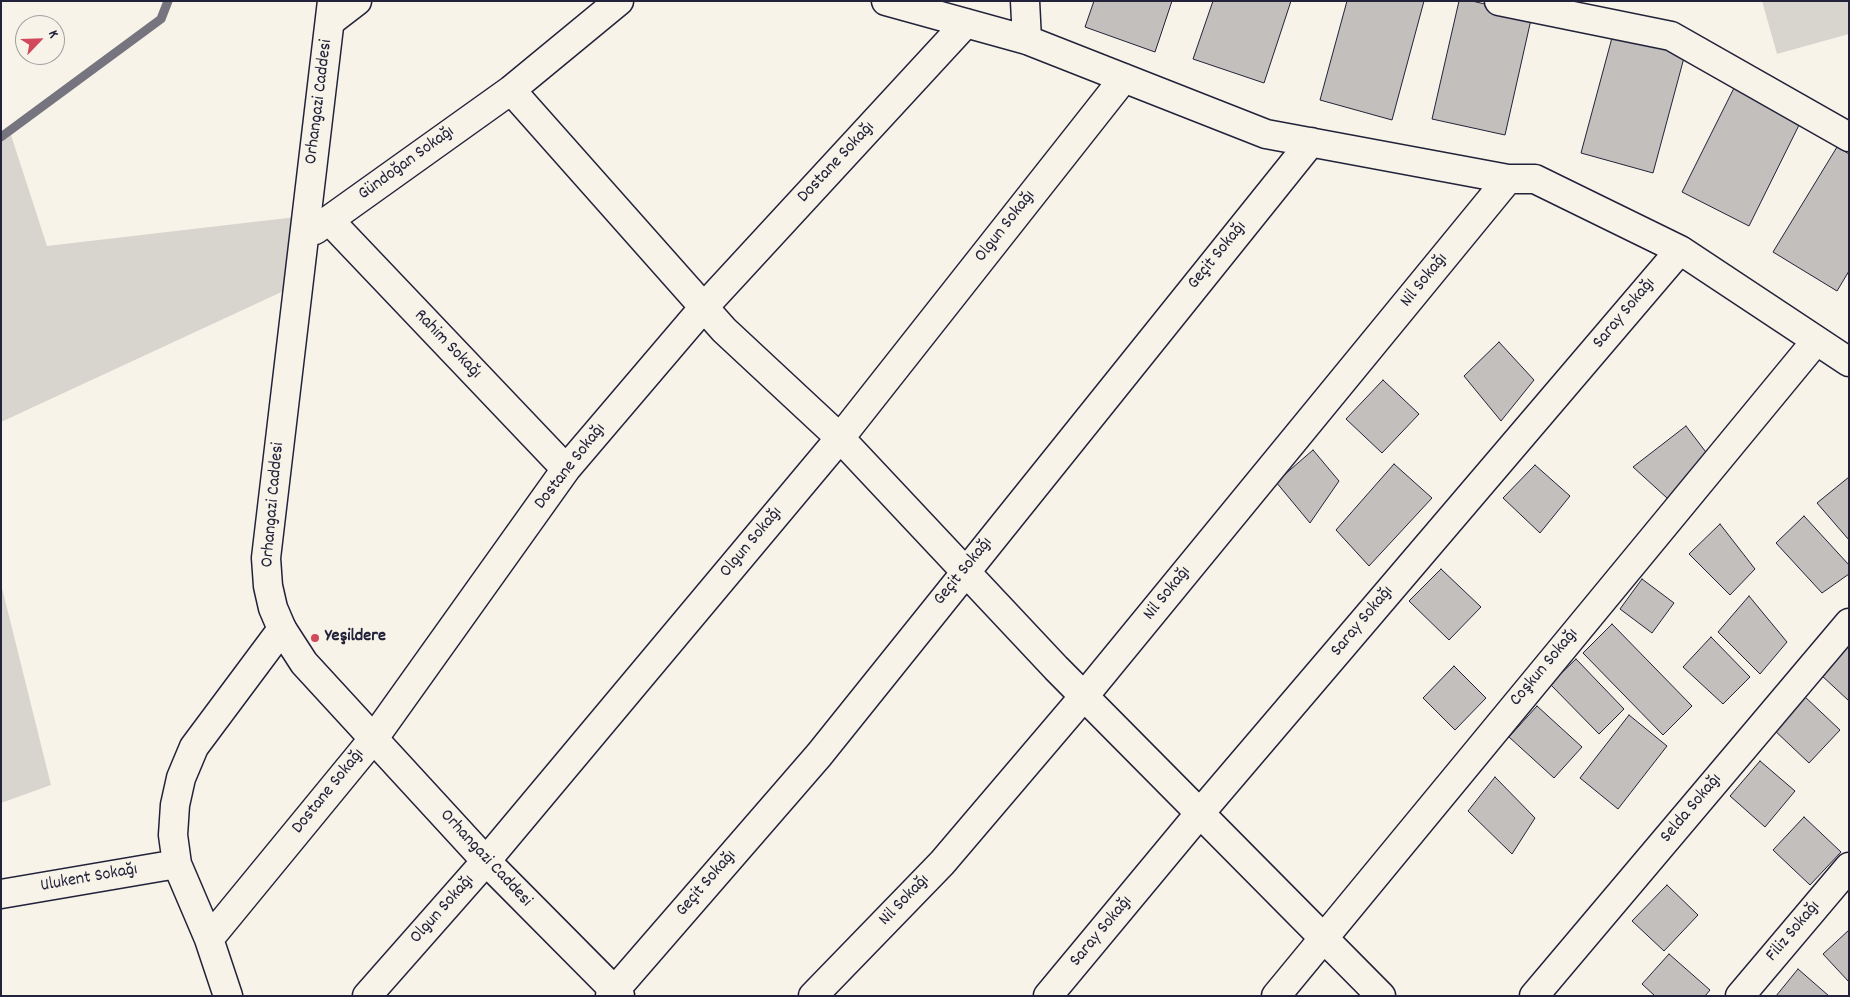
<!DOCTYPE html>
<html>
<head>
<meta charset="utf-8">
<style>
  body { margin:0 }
  #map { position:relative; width:1850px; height:997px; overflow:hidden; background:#f7f3e8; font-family:Dekko,sans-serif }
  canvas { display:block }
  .frame { position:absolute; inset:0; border:2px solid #22223b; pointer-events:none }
  .north { position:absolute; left:15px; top:15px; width:50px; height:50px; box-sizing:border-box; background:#f7f3e8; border:1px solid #a29fa3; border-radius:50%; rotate:66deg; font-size:14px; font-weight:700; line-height:20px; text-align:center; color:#22223b }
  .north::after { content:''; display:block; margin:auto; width:18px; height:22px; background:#d1495b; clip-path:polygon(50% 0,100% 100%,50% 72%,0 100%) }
</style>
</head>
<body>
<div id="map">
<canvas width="1850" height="997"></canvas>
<div class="frame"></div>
<div class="north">K</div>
</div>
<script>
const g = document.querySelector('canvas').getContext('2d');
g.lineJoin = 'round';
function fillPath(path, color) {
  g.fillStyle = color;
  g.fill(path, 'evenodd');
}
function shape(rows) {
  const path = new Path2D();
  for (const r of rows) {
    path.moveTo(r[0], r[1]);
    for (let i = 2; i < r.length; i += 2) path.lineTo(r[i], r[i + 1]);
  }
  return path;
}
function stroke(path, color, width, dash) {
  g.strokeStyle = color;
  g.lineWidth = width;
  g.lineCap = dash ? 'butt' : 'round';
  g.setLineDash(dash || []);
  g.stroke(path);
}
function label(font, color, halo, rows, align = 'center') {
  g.font = font + ' Dekko,sans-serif';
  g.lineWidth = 4;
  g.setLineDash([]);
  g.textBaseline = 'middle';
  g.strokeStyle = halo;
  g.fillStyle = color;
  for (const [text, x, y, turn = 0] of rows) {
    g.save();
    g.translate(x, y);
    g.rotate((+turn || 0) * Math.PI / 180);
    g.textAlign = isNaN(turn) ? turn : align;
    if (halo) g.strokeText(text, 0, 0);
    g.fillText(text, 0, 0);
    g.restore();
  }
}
const green = shape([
  [1762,1,1849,1,1849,34,1777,54],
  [11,135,47,246,296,217,288,289,1,422,1,142],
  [1,584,51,785,1,803]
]);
const stream = shape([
  [1,137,161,19,168,1]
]);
const building = shape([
  [1094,1,1172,1,1155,52,1085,27,1094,1],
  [1213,1,1291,1,1264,83,1193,59,1213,1],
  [1347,1,1424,1,1392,120,1320,100,1347,1],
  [1459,1,1472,1,1532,15,1505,135,1432,119,1459,1],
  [1613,34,1685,54,1653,173,1581,153,1613,34],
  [1737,82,1804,115,1749,226,1682,192,1737,82],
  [1837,147,1849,154,1849,271,1837,291,1773,252,1837,147],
  [1499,342,1534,380,1501,421,1464,376,1499,342],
  [1383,380,1419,414,1382,453,1346,419,1383,380],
  [1686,426,1715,464,1678,508,1633,467,1686,426],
  [1313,450,1339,481,1310,523,1276,482,1313,450],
  [1394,464,1432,498,1369,566,1336,530,1394,464],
  [1535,465,1570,496,1540,533,1503,498,1535,465],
  [1849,477,1849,540,1817,503,1849,477],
  [1804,516,1849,565,1849,574,1822,593,1776,543,1804,516],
  [1720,524,1755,569,1730,595,1689,554,1720,524],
  [1441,569,1481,607,1449,640,1409,601,1441,569],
  [1642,579,1674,603,1652,633,1620,609,1642,579],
  [1749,596,1787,642,1760,674,1718,632,1749,596],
  [1612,624,1692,706,1663,735,1583,653,1612,624],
  [1711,637,1750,677,1723,704,1683,667,1711,637],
  [1849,644,1849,701,1820,674,1849,644],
  [1576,659,1624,709,1599,734,1550,684,1576,659],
  [1454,666,1486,698,1455,730,1423,698,1454,666],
  [1803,695,1840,730,1809,763,1772,728,1803,695],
  [1537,706,1582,747,1554,778,1509,737,1537,706],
  [1629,715,1667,746,1618,809,1580,778,1629,715],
  [1760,761,1795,791,1765,827,1730,796,1760,761],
  [1495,777,1535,818,1512,854,1468,811,1495,777],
  [1804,817,1841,852,1810,885,1773,850,1804,817],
  [1667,885,1698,915,1664,951,1632,921,1667,885],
  [1849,930,1849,982,1823,954,1849,930],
  [1669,954,1710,990,1705,996,1655,996,1642,984,1669,954],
  [1798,969,1829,996,1776,996,1798,969]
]);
const minor = shape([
  [619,1,511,90,724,330,840,438,1056,668,1381,996],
  [886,1,1027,40,1266,134,1508,179,1535,179,1680,250,1849,362],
  [1025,1,1027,40],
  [1499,1,1671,36,1849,137],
  [331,21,357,1],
  [329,220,566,469],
  [315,230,511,90],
  [1,894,177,864],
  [209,939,374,738,566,469,704,307,966,23],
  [228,996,209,939,177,864,173,835,175,805,181,778,194,747,282,629],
  [367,996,486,861,840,438,1124,78],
  [610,996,819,755,1311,142],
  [813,996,942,863,1085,695,1508,179],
  [1048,996,1200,813,1680,250],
  [1276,996,1816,341],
  [1534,996,1849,623],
  [1740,996,1849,867]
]);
const tertiary = shape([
  [332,1,266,558,268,586,273,608,282,629,304,663,486,861,620,996]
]);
const markers = [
  [315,638,5,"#d1495b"]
];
const streetNames = [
  ["Orhangazi Caddesi",320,102,-83],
  ["Dostane Sokağı",837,163,-47],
  ["Gündoğan Sokağı",407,164,-36],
  ["Olgun Sokağı",1006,227,-52],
  ["Geçit Sokağı",1218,256,-51],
  ["Nil Sokağı",1425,281,-51],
  ["Saray Sokağı",1625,314,-50],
  ["Rahim Sokağı",447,345,46],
  ["Dostane Sokağı",571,467,-52],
  ["Orhangazi Caddesi",274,505,-85],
  ["Olgun Sokağı",752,543,-50],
  ["Geçit Sokağı",964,572,-51],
  ["Nil Sokağı",1168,594,-51],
  ["Saray Sokağı",1363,622,-50],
  ["Coşkun Sokağı",1545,668,-50],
  ["Dostane Sokağı",329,792,-51],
  ["Selda Sokağı",1692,809,-50],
  ["Orhangazi Caddesi",485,859,47],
  ["Ulukent Sokağı",89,879,-10],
  ["Geçit Sokağı",707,884,-49],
  ["Nil Sokağı",905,901,-46],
  ["Olgun Sokağı",443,910,-48],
  ["Saray Sokağı",1102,932,-50],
  ["Filiz Sokağı",1794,932,-50]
];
const poiNames = [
  ["Yeşildere",325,638]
];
fillPath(green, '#d8d5cf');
stroke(stream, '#76747f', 9);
fillPath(building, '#c2bfbd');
stroke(building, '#22223b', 1);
stroke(minor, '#22223b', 31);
stroke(tertiary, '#22223b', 31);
stroke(minor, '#f7f3e8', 28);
stroke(tertiary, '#f7f3e8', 28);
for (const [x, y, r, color] of markers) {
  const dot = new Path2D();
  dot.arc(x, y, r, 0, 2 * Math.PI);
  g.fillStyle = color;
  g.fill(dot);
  stroke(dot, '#f7f3e8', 2);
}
label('18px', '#22223b', '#f7f3e8', streetNames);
label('bold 18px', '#22223b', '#f7f3e8', poiNames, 'left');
</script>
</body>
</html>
